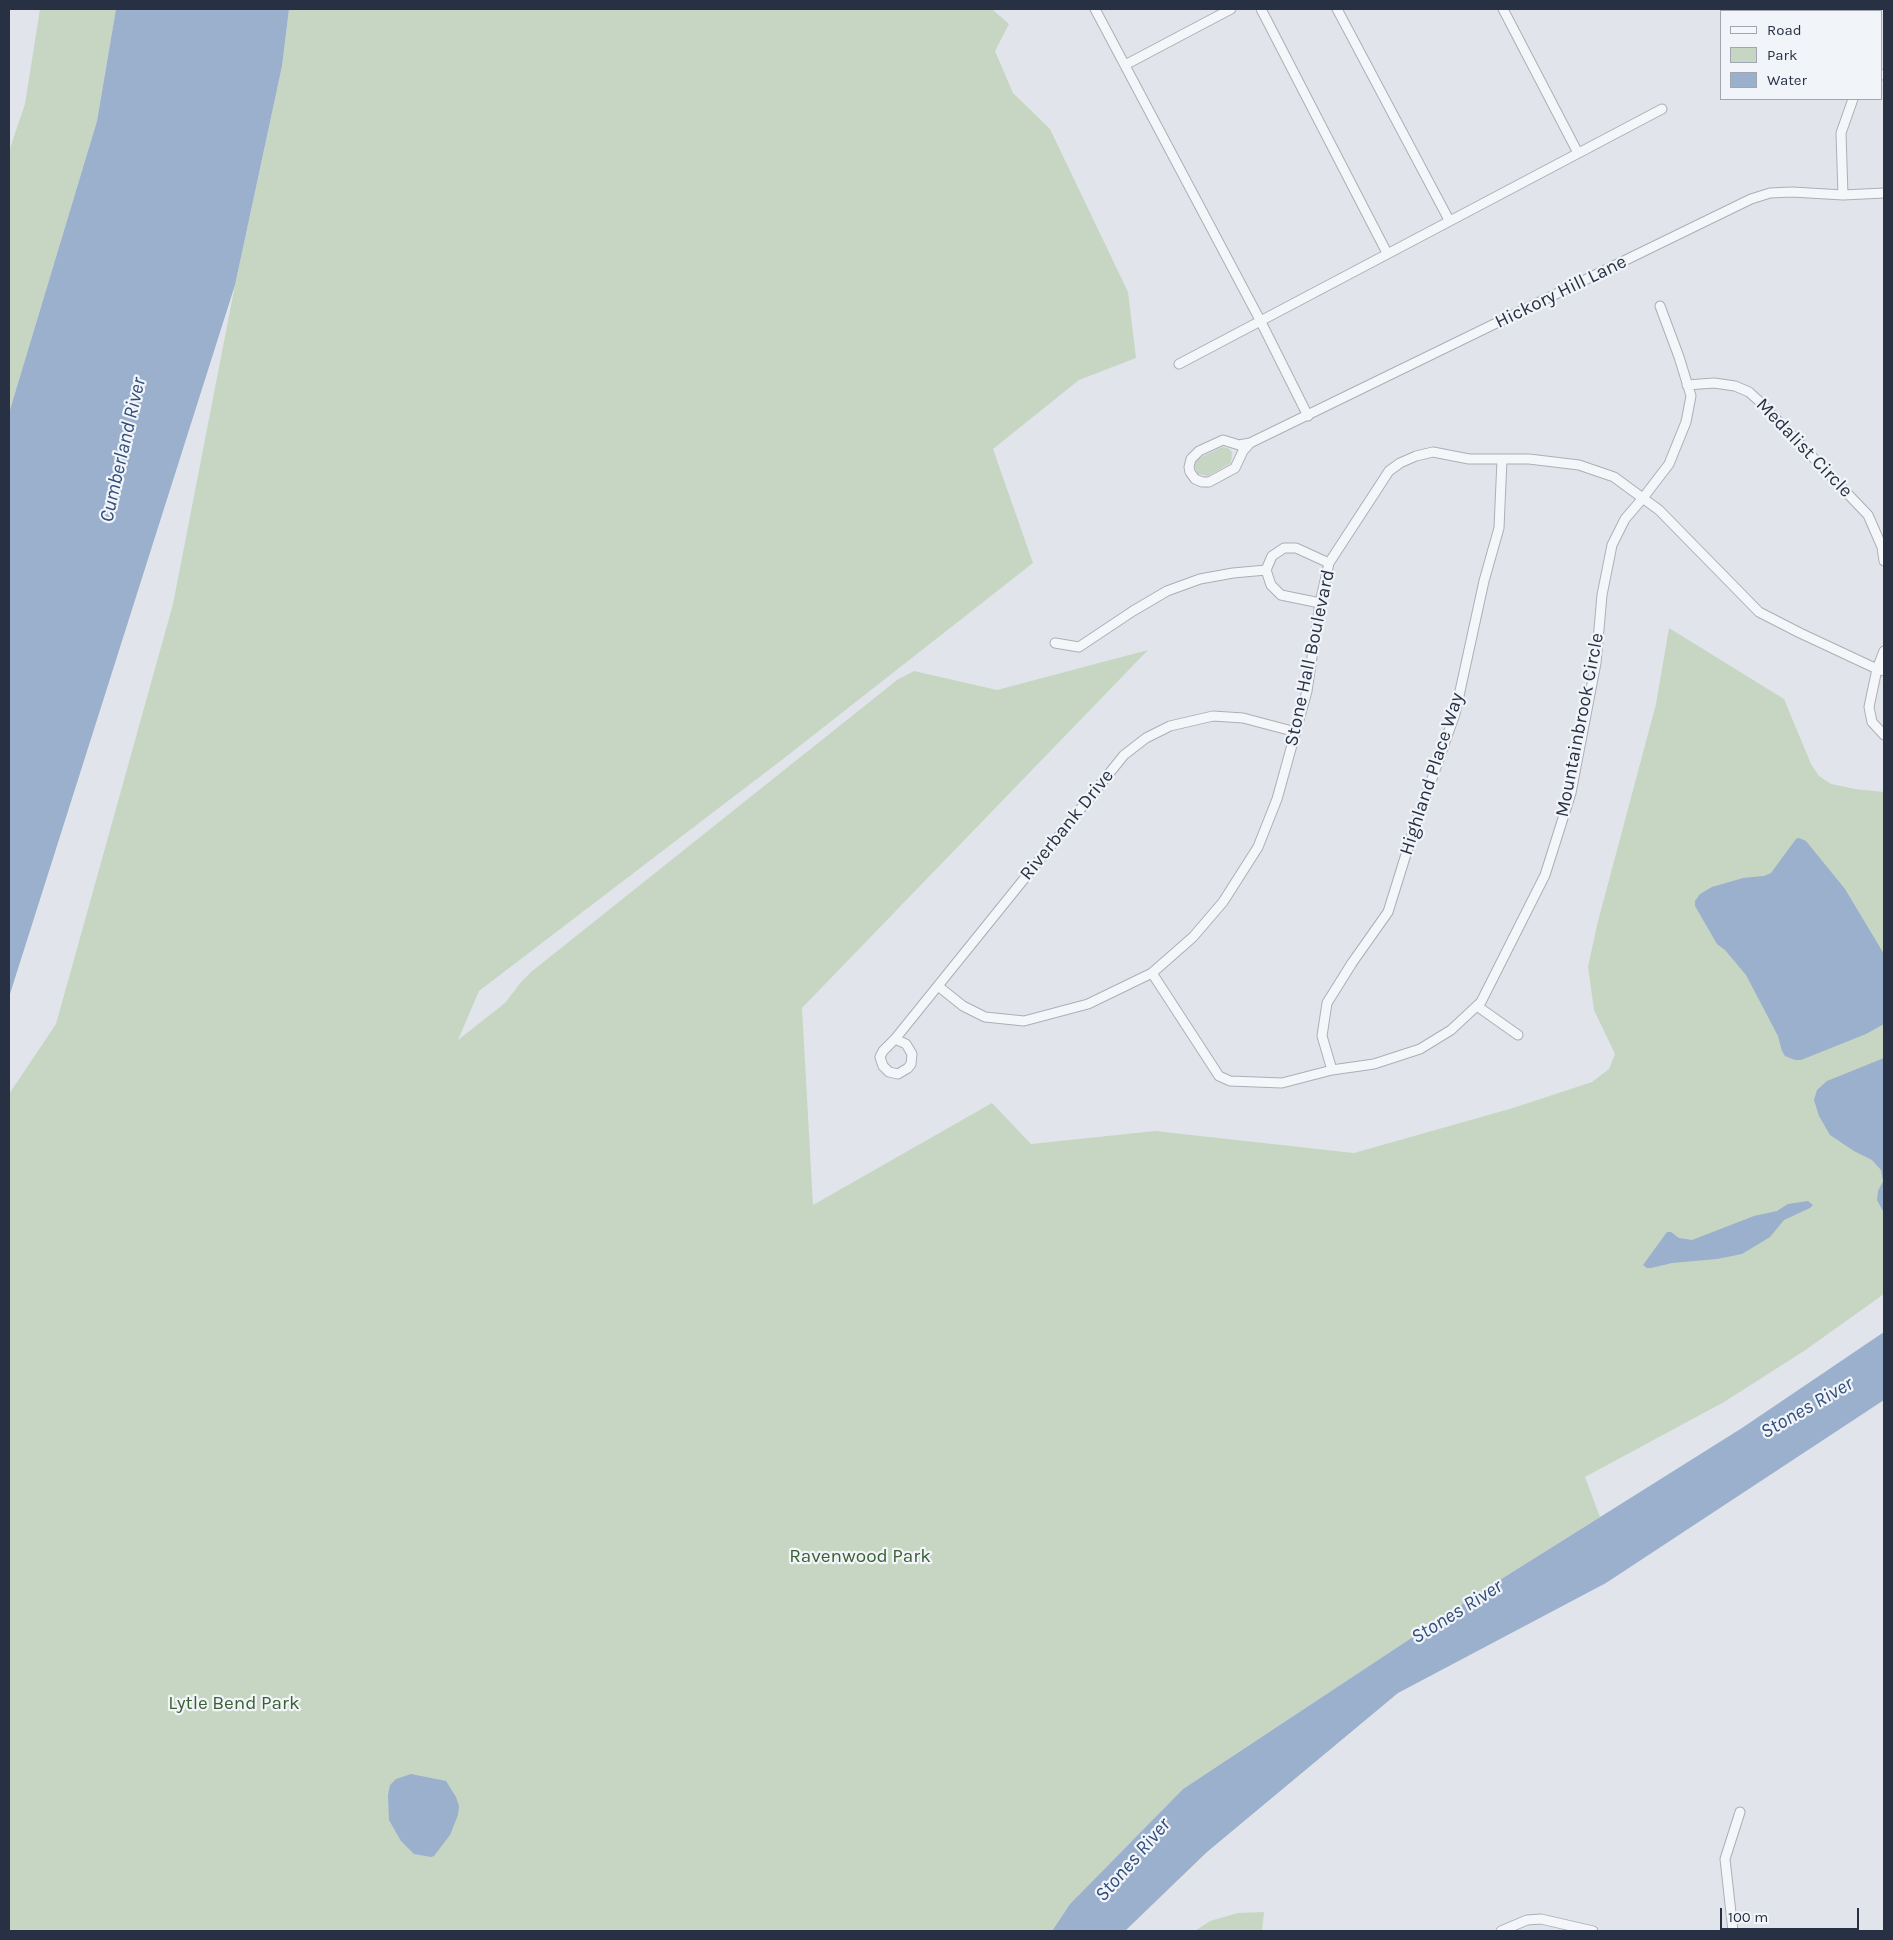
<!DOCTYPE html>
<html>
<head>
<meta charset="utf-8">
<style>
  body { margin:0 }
  #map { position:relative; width:1893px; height:1940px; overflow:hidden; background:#e1e5eb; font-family:Karla,sans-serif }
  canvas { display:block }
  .frame { position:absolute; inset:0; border:10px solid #283144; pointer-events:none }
  .legend { position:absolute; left:1720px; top:10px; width:162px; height:90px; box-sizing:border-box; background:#f1f4f8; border:1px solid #a1a6b0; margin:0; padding:6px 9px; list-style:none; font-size:15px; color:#283144 }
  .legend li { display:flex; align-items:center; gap:10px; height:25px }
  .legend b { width:25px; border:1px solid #a1a6b0 }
  .scale { position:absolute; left:1720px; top:1908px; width:139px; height:22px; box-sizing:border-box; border:2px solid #283144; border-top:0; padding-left:6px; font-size:15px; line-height:18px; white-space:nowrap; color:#283144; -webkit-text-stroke:4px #f1f4f8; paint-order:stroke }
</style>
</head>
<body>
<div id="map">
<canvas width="1893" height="1940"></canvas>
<div class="frame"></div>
<ul class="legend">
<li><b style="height:6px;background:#f5f6f9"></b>Road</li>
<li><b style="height:14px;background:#c6d6c2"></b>Park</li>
<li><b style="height:14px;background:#9ab0cd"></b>Water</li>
</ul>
<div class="scale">100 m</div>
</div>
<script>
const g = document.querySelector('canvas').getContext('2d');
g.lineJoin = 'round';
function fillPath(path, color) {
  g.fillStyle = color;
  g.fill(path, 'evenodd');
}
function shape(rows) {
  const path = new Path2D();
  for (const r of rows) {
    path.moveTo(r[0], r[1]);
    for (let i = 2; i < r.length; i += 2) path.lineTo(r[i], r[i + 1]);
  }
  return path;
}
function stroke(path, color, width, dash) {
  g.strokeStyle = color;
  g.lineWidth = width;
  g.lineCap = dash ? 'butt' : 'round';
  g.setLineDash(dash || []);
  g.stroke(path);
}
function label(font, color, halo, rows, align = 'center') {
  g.font = font + ' Karla,sans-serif';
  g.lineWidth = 4.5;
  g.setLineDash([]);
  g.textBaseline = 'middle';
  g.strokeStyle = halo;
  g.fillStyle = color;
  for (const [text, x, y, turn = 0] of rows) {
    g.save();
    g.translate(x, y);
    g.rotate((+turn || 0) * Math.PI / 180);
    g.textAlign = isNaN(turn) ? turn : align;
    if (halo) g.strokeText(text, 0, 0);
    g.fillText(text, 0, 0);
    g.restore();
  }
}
const green = shape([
  [40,9,116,9,97,121,9,413,9,151,25,104],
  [289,9,992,9,1009,24,995,51,1013,93,1050,129,1128,292,1136,358,1079,380,993,449,1033,563,783,759,479,991,458,1040,505,1003,521,982,531,972,897,680,914,671,997,690,1148,650,802,1008,813,1205,992,1103,1031,1144,1155,1131,1354,1153,1513,1108,1592,1082,1609,1069,1615,1054,1594,1010,1588,967,1597,925,1656,704,1669,628,1784,699,1811,764,1819,776,1831,784,1855,789,1884,792,1884,1294,1804,1351,1724,1402,1585,1477,1600,1517,1487,1588,1183,1789,1070,1904,1052,1931,9,1931,9,1094,56,1024,173,604,235,285,282,66],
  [1222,447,1228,448,1232,452,1231,463,1208,476,1198,474,1194,466,1197,459],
  [1264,1912,1262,1931,1195,1931,1210,1921,1238,1913]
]);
const water = shape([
  [116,9,289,9,282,66,235,285,9,997,9,413,97,121],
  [1799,838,1806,841,1845,889,1884,954,1884,1024,1866,1034,1801,1060,1795,1060,1785,1056,1782,1051,1778,1036,1746,975,1725,950,1717,944,1695,906,1695,901,1700,894,1712,887,1743,878,1764,876,1771,873,1796,839],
  [1884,1058,1884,1213,1877,1200,1878,1191,1883,1181,1881,1170,1872,1160,1854,1151,1830,1135,1819,1116,1814,1100,1817,1090,1827,1081],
  [1808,1201,1813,1205,1810,1208,1784,1220,1770,1237,1742,1254,1717,1259,1672,1263,1651,1268,1647,1268,1643,1265,1667,1232,1671,1232,1679,1238,1692,1240,1754,1216,1777,1211,1788,1204],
  [1884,1332,1884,1400,1606,1583,1398,1693,1207,1852,1125,1931,1052,1931,1070,1904,1183,1789,1487,1588,1742,1428],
  [411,1774,446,1781,456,1797,459,1806,458,1815,450,1835,434,1856,431,1857,414,1854,401,1841,389,1820,388,1795,390,1785,396,1779]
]);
const street = shape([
  [1095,9,1260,320,1308,416],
  [1261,9,1387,253],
  [1337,9,1449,220],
  [1503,9,1578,153],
  [1777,9,1778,11],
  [1125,65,1231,9],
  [1882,75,1884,74],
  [1843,195,1841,133,1853,99],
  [1179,364,1662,109],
  [1687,385,1714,383,1735,386,1749,392,1759,401,1868,515,1882,547,1884,561],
  [1250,443,1243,451,1235,468,1209,482,1202,482,1195,479,1190,472,1189,467,1191,459,1199,451,1223,440,1239,445,1250,443,1751,199,1770,193,1792,192,1843,195,1884,193],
  [1320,603,1281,595,1271,585,1266,570,1272,556,1284,548,1296,548,1329,563],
  [1055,643,1079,647,1133,611,1167,591,1200,579,1233,573,1266,570],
  [1884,651,1877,669,1869,707,1872,722,1884,735],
  [1152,973,1219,1076,1230,1081,1282,1083,1332,1070,1374,1064,1420,1049,1451,1030,1481,1002,1545,875,1571,793,1596,663,1602,595,1612,545,1625,519,1643,498,1669,464,1686,422,1691,396,1679,357,1660,306],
  [938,986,963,1006,985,1017,1024,1021,1088,1004,1152,973,1193,937,1223,902,1258,847,1277,799,1307,691,1320,603,1329,563,1389,471,1400,463,1416,456,1433,452,1469,459,1529,459,1579,465,1614,477,1659,510,1759,612,1800,633,1877,669,1884,671],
  [1477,1006,1518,1035],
  [895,1039,906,1044,912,1054,911,1064,908,1068,898,1074,889,1072,883,1066,880,1057,883,1051,895,1039,1124,755,1146,738,1170,726,1213,716,1243,718,1296,732],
  [1332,1070,1322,1036,1327,1003,1352,963,1388,912,1412,835,1455,714,1484,581,1499,528,1502,460],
  [1501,1931,1527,1920,1541,1919,1593,1931],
  [1733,1931,1725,1859,1740,1812]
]);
const streetNames = [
  ["Hickory Hill Lane",1561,292,-26],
  ["Medalist Circle",1804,448,46],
  ["Stone Hall Boulevard",1310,658,-78],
  ["Mountainbrook Circle",1580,725,-79],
  ["Highland Place Way",1432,774,-72],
  ["Riverbank Drive",1067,825,-51]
];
const parkNames = [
  ["Ravenwood Park",860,1557],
  ["Lytle Bend Park",234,1704]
];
const waterNames = [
  ["Cumberland River",123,450,-77],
  ["Stones River",1807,1408,-30],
  ["Stones River",1457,1612,-32],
  ["Stones River",1133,1860,-49]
];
fillPath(green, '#c6d6c2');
fillPath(water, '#9ab0cd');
stroke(street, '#aaafb9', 11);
stroke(street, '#f5f6f9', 9);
label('19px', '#283144', '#f1f4f8', streetNames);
label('19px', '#3a6134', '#f1f4f8', parkNames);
label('italic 20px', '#2f4d7b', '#f1f4f8', waterNames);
</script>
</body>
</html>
